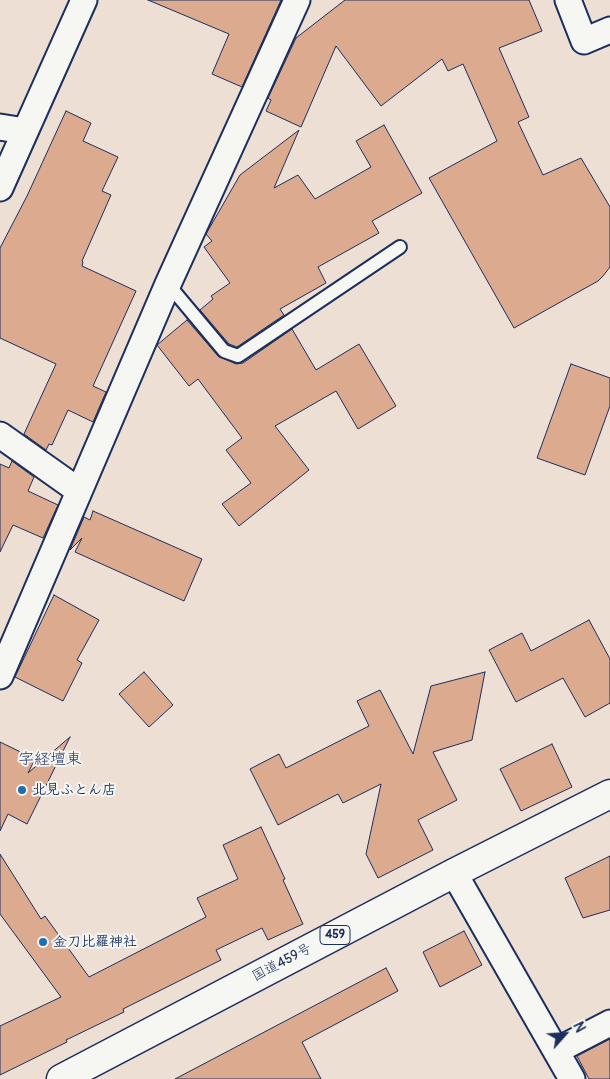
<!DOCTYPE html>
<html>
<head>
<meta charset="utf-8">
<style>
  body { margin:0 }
  #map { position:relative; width:610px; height:1079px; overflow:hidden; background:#eedfd4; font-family:Pangolin,sans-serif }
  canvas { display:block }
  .north { position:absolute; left:540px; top:1009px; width:50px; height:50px; -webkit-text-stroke:4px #f6f6f2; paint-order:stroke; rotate:64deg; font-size:14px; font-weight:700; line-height:20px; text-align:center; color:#1b2f5e }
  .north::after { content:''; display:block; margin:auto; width:18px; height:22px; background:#1b2f5e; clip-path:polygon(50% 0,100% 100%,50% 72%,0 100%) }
</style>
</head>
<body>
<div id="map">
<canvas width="610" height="1079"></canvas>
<div class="north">N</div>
</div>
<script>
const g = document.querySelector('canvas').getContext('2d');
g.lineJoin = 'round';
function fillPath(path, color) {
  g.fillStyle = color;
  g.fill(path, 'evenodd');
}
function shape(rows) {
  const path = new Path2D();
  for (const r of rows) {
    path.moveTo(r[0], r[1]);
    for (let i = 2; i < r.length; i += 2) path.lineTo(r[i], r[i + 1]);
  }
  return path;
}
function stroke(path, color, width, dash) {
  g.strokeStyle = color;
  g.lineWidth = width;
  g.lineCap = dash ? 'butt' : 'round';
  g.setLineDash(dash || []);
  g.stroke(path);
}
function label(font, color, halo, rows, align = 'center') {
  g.font = font + ' Pangolin,"Klee One",sans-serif';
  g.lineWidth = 4;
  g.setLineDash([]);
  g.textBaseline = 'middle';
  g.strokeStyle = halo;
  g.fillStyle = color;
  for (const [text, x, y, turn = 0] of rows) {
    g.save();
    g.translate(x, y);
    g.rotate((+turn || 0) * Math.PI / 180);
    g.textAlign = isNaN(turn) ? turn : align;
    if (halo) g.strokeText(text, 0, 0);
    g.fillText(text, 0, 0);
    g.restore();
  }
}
const building = shape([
  [148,0,281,0,242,87,212,74,229,34,148,0],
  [345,0,529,0,542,31,499,48,529,117,518,122,543,175,581,158,610,207,610,267,603,276,598,281,514,328,429,178,497,141,463,64,448,71,442,59,381,106,336,46,301,127,266,111,271,100,268,98,296,38,345,0],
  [66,111,91,123,83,141,118,157,102,191,111,195,82,261,83,262,82,266,136,291,93,386,106,392,93,422,68,410,52,445,49,444,46,450,24,434,56,364,0,338,0,248,27,196,66,111],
  [384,125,422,193,372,221,379,233,318,267,326,283,280,309,284,315,237,347,229,344,200,310,213,299,211,296,230,283,204,247,212,241,206,234,240,175,299,130,274,188,298,175,315,199,371,167,356,141,384,125],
  [187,320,218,356,236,364,243,363,292,329,316,370,359,344,396,406,358,429,336,391,275,426,309,470,239,526,222,504,251,483,226,450,242,438,198,379,189,386,157,345,187,320],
  [571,364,610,378,610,406,585,475,537,458,571,364],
  [12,461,34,477,28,491,58,505,43,538,13,525,0,552,0,464,9,468,12,461],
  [93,511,202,559,184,601,75,552,82,538,70,550,84,517,90,520,93,511],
  [54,595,99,620,77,660,82,663,63,701,15,677,54,595],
  [589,620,610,659,610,703,585,717,563,678,516,702,489,650,522,633,531,651,589,620],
  [144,672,173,705,149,727,119,694,144,672],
  [485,672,472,740,433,752,457,800,418,820,433,850,378,878,366,854,381,784,343,803,338,794,278,825,250,769,279,754,286,768,369,726,357,701,380,690,413,754,431,686,485,672],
  [70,737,27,824,8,814,0,831,0,742,35,759,28,773,70,737],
  [552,744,572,787,521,811,500,769,552,744],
  [261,827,285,879,283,880,303,924,268,940,262,928,216,950,221,960,123,1009,124,1012,66,1040,67,1042,0,1075,0,1026,61,997,0,914,0,854,41,919,45,916,89,977,206,917,197,898,238,879,223,845,261,827],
  [610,856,610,910,583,918,565,878,610,856],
  [464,931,482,965,440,987,423,952,464,931],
  [386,968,398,991,302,1042,321,1079,175,1079,386,968],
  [610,1039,610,1079,589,1079,577,1056,610,1039]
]);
const lane = shape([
  [168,284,224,351,238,356,400,247]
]);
const street = shape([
  [568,0,584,41,610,30],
  [0,127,25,131],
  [0,188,84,0],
  [0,435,79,491],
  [0,676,168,284,297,0],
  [454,873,572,1079],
  [556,1051,610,1023]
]);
const highway = shape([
  [61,1079,454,873,610,794]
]);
const markers = [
  [22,790,5,"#1f6fb2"],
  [43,942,5,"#1f6fb2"]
];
const shields = [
  [335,935,30]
];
const shieldNames = [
  ["459",335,935]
];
const poiNames = [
  ["北見ふとん店",32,790],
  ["金刀比羅神社",53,942]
];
const streetNames = [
  ["国道459号",282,963,-28]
];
const quarterNames = [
  ["字経壇東",50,760]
];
fillPath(building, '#dcaa8e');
stroke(building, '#1b2f5e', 1);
stroke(lane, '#1b2f5e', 16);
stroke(street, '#1b2f5e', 29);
stroke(highway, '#1b2f5e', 31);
stroke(lane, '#f6f6f2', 12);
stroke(street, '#f6f6f2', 25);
stroke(highway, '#f6f6f2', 28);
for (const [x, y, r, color] of markers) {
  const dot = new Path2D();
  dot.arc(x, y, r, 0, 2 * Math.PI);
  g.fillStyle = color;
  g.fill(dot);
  stroke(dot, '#f6f6f2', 2);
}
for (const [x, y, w] of shields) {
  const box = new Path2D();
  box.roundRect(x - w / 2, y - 9.5, w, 19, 4);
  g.fillStyle = '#f6f6f2';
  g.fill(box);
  stroke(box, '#1b2f5e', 1);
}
label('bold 12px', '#1b2f5e', null, shieldNames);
label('bold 14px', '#1b2f5e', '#f6f6f2', poiNames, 'left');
label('14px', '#1b2f5e', '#f6f6f2', streetNames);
label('16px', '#1b2f5e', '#f6f6f2', quarterNames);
</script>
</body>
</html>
